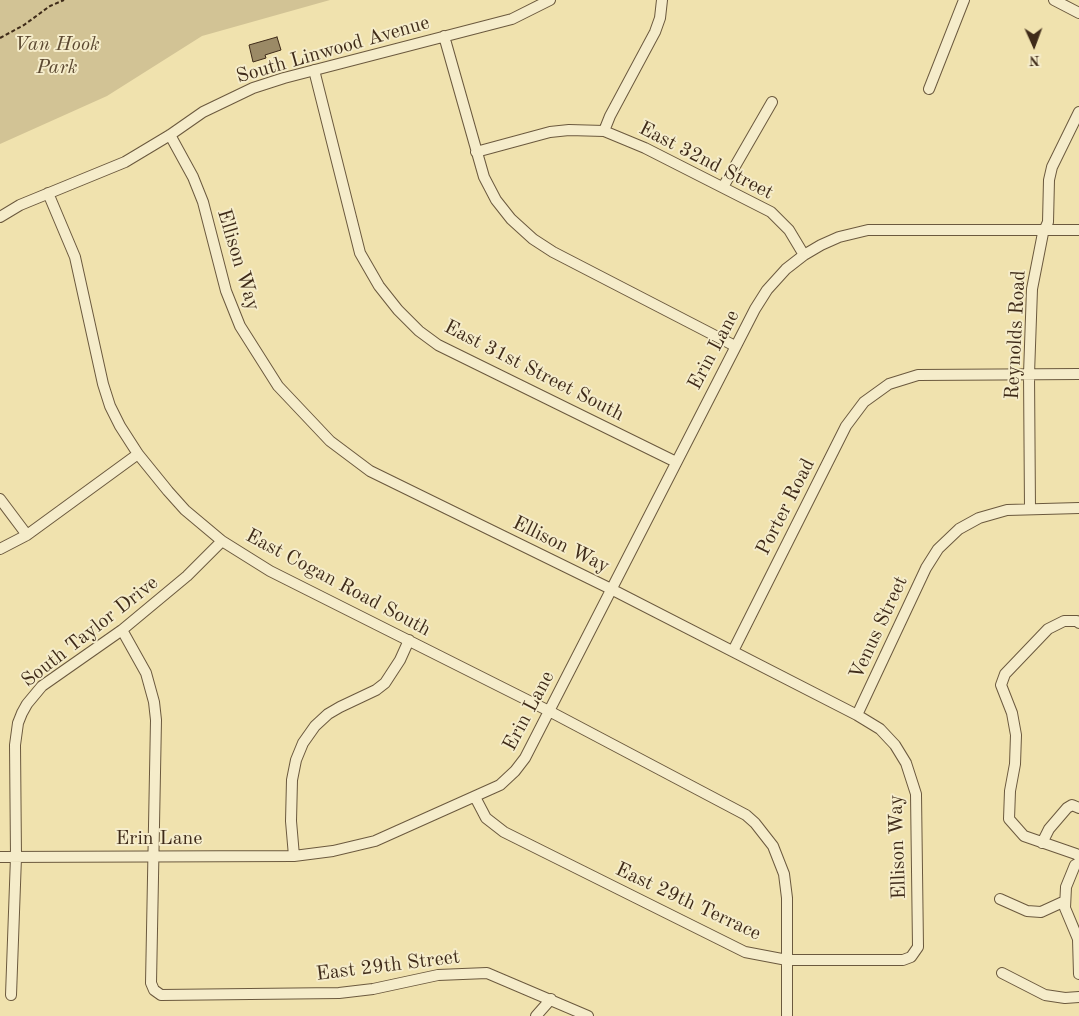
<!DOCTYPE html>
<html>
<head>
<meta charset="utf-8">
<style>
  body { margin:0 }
  #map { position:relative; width:1079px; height:1016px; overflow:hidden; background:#f0e2ae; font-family:"Old Standard TT",serif }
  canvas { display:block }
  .north { position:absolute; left:1009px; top:20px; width:50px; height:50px; -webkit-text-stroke:4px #f5ecca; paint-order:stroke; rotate:178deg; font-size:14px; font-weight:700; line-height:20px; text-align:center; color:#3f2b19 }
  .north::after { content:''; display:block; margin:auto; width:18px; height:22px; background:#3f2b19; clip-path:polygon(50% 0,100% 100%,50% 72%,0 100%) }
</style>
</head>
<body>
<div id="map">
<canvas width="1079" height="1016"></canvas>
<div class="north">N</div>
</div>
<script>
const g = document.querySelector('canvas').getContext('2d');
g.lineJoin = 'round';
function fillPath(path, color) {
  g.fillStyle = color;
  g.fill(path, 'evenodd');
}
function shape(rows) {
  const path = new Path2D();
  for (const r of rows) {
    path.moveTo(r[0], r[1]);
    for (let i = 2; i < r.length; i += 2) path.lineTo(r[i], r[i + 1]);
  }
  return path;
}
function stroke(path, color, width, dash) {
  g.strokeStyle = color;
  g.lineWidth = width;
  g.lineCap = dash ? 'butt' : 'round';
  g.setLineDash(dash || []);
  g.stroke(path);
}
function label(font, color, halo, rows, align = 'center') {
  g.font = font + ' "Old Standard TT",serif';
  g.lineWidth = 4;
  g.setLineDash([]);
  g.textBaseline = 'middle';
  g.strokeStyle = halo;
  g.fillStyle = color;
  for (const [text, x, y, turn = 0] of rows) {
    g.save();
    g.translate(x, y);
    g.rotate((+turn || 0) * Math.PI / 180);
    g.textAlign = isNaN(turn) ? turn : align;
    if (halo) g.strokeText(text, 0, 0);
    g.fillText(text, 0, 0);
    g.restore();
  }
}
const green = shape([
  [0,0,330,0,202,36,107,96,0,144]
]);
const building = shape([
  [277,37,281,50,265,55,266,58,253,62,249,45,277,37]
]);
const path = shape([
  [0,38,24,25,50,6,64,0]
]);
const minor = shape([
  [1054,0,1079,13],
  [444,36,484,177,496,200,511,219,533,239,553,252,735,346],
  [314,70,360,253,379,286,398,310,419,331,438,345,676,462],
  [929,89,964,0],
  [604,131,610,116,655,32,660,18,662,0],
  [170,135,193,177,203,202,226,291,240,326,278,386,330,441,370,471,611,589,857,715,880,729,895,745,906,763,916,794,918,947,911,957,903,960,787,960,745,952,504,832,486,818,475,797],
  [476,152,550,132,569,130,604,131,645,148,771,212,789,230,804,255],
  [723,187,772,102],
  [48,193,75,257,103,384,110,406,120,426,138,454,168,491,185,510,222,541,270,571,549,711,746,815,755,823,773,846,784,874,787,898,787,1016],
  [0,217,20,205,125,162,170,135,203,112,253,88,284,78,512,19,550,0],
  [0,499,27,535],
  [1030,509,1029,374,1032,289,1043,233,1048,222,1049,180,1052,167,1079,112],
  [0,549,27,535,138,454],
  [1079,623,1077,621,1064,621,1048,629,1005,674,1001,685,1012,713,1016,735,1015,764,1010,791,1009,819,1024,836,1076,854,1079,856],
  [122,630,146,673,154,702,156,720,151,983,154,990,161,995,339,993,373,989,438,975,487,973,588,1016],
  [733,651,846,426,864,402,889,384,918,375,1079,374],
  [857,715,926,568,938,549,959,529,979,518,1007,510,1079,508],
  [1042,843,1049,829,1067,808,1072,805,1079,808],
  [294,856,291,821,292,780,296,760,303,743,315,726,328,714,340,707,376,690,385,683,400,660,409,640],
  [0,857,294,856,333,851,375,841,500,785,515,771,525,758,755,309,767,290,786,269,804,255,821,245,839,237,868,230,1079,230],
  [1079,863,1075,865,1066,887,1065,908,1078,939,1079,974],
  [1000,899,1027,911,1041,912,1065,901],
  [1002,973,1045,995,1065,998,1079,997],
  [11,995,16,857,15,745,18,723,22,713,27,704,42,686,122,630,187,576,222,541],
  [536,1016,551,999]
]);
const parkNames = [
  ["Van Hook",57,45],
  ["Park",57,68]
];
const streetNames = [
  ["South Linwood Avenue",333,50,-16],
  ["East 32nd Street",706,161,27],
  ["Ellison Way",238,260,73],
  ["Reynolds Road",1016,335,-87],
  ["Erin Lane",714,350,-62],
  ["East 31st Street South",534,371,27],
  ["Porter Road",786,507,-63],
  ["Ellison Way",561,545,26],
  ["East Cogan Road South",338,583,28],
  ["Venus Street",879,628,-65],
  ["South Taylor Drive",90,632,-38],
  ["Erin Lane",529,711,-62],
  ["Erin Lane",159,839],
  ["Ellison Way",898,847,-92],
  ["East 29th Terrace",688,902,25],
  ["East 29th Street",388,966,-7]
];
fillPath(green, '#d2c395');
fillPath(building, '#9b8a66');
stroke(building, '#3f2b19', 1);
stroke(minor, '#6b593e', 12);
stroke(path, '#3f2b19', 2, [4, 2.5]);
stroke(minor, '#f5ecca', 10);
label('italic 20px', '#5c4932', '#f5ecca', parkNames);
label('20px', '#3f2b19', '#f5ecca', streetNames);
</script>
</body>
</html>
